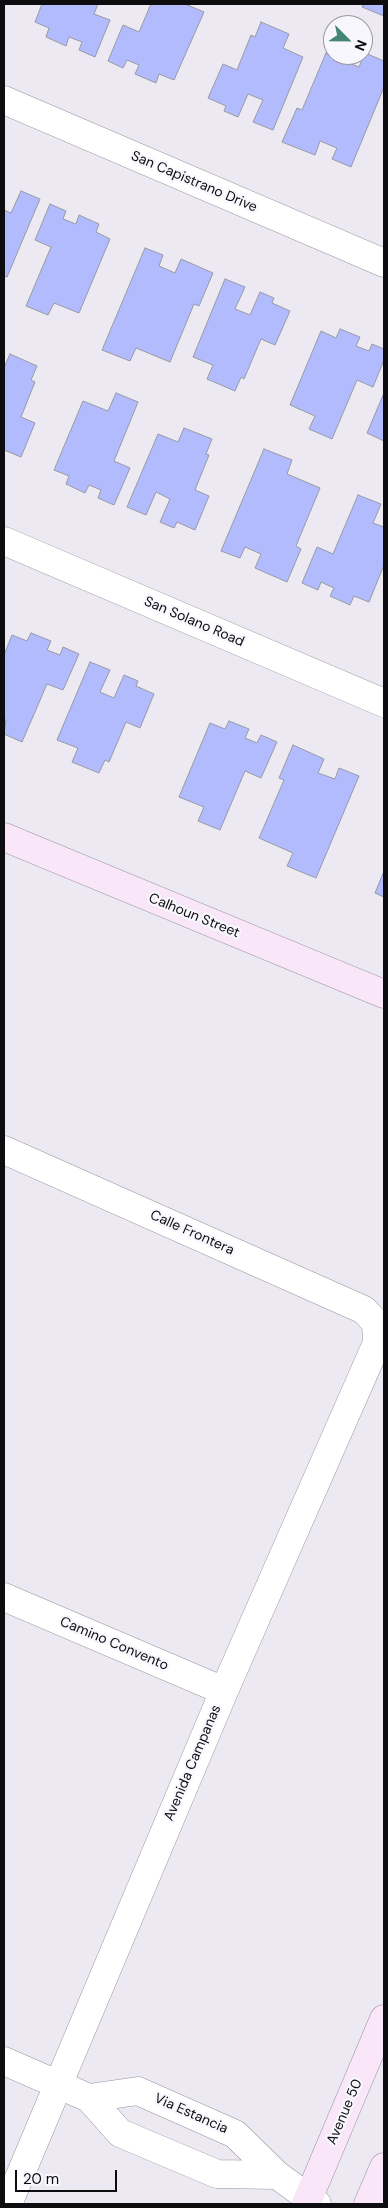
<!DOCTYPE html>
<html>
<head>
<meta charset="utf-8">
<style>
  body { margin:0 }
  #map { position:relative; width:388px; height:2208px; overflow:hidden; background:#ece9f2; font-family:"DM Sans",sans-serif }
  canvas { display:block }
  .frame { position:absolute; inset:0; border:5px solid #0d0c0f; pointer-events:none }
  .north { position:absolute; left:323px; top:15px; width:50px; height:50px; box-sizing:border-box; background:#f9f7fe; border:1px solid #9b999e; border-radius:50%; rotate:113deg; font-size:14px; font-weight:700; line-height:20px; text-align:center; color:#0d0c0f }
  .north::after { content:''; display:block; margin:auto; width:18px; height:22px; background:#448575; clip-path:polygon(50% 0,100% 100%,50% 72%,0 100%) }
  .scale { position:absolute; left:15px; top:2170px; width:102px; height:22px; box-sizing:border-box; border:2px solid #0d0c0f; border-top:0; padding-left:6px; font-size:15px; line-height:18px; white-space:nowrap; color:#0d0c0f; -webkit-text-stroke:4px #f9f7fe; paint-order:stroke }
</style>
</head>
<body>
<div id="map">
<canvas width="388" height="2208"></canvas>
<div class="frame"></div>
<div class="north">N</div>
<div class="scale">20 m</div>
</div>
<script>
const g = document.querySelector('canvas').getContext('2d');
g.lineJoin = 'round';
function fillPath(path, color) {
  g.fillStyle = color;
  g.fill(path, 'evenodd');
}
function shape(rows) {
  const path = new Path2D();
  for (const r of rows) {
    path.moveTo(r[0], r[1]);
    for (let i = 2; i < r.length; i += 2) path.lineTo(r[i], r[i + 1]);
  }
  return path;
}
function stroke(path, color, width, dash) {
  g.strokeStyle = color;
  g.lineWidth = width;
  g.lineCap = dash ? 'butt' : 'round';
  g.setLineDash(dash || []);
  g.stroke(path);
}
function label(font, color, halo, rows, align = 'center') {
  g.font = font + ' "DM Sans",sans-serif';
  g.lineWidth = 4.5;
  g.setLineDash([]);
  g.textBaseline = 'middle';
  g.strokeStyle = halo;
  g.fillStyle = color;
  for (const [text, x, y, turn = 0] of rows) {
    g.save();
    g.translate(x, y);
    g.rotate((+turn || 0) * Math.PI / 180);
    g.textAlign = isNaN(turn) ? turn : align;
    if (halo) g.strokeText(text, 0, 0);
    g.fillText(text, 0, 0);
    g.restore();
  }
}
const building = shape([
  [42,4,98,4,94,14,110,20,95,57,79,50,82,42,69,37,66,46,46,37,49,28,35,22,42,4],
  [151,4,185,4,204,12,174,80,159,74,156,83,135,74,139,65,127,60,123,68,108,61,123,25,139,32,151,4],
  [363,4,384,4,384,16,362,7,363,4],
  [261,22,289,34,283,48,303,57,273,130,253,122,263,100,248,94,238,117,224,111,226,106,208,98,223,64,237,70,251,35,255,37,261,22],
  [326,53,359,67,365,53,384,61,384,87,351,167,332,159,337,148,320,141,315,155,282,142,297,108,302,110,326,53],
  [21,191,40,199,7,277,4,276,4,210,11,213,21,191],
  [50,204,66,211,63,219,76,224,79,215,99,224,96,232,110,239,79,313,54,303,48,315,26,306,51,247,35,240,50,204],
  [145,248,163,255,159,266,175,273,181,259,213,273,199,306,194,304,170,362,136,348,130,361,102,350,145,248],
  [225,279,245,287,235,309,250,315,260,292,274,298,272,303,290,311,275,345,261,339,244,379,241,377,235,391,207,379,213,365,193,357,225,279],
  [340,329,360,337,356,346,369,351,372,344,384,349,384,360,373,387,357,380,332,439,309,429,315,416,290,405,321,331,336,338,340,329],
  [10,354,37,366,31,380,35,382,21,417,35,423,21,457,4,450,4,368,10,354],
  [116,393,138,402,114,461,130,468,114,505,98,498,101,490,89,485,85,493,66,484,69,476,54,470,83,401,108,411,116,393],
  [384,393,384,441,367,433,384,393],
  [184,428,212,439,206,454,209,455,195,490,209,496,195,530,177,522,174,528,160,522,170,499,156,492,146,515,127,507,158,434,178,442,184,428],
  [264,449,292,460,287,474,320,488,296,546,301,549,287,582,255,568,261,554,245,547,240,558,221,551,264,449],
  [358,495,381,504,373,523,384,527,384,565,369,602,354,596,350,605,330,596,334,588,321,582,318,590,302,583,317,547,333,554,358,495],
  [31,633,51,641,47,650,60,655,63,647,79,654,63,690,47,684,22,742,4,734,6,720,4,719,4,655,12,635,27,641,31,633],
  [90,662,110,670,100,692,114,698,124,675,138,681,136,686,154,694,140,728,126,722,109,762,105,760,99,773,72,762,78,748,57,740,90,662],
  [229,721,249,729,245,738,257,743,261,735,277,742,261,778,245,771,220,830,198,821,204,807,179,797,210,723,225,729,229,721],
  [293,745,324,759,318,773,335,779,339,768,359,776,316,878,287,866,293,853,259,838,284,780,279,778,293,745],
  [384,871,384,897,375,893,384,871]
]);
const street = shape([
  [4,100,384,263],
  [4,541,384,703],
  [4,1150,364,1310,376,1323,377,1343,224,1691,8,2204],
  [4,1597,224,1691],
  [4,2061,89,2098,120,2133,217,2174,277,2175],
  [89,2098,138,2091,235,2134,277,2175,317,2204]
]);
const secondary = shape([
  [4,837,384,994],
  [306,2204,384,2019],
  [368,2204,384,2167]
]);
const streetNames = [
  ["San Capistrano Drive",194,182,23],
  ["San Solano Road",194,622,23],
  ["Calhoun Street",194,916,22],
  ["Calle Frontera",192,1233,24],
  ["Camino Convento",114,1644,23],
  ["Avenida Campanas",193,1763,-67],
  ["Avenue 50",345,2112,-67],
  ["Via Estancia",191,2114,24]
];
fillPath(building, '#b1bbfd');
stroke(building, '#989aa2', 1);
stroke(street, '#96939c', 29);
stroke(secondary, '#96939c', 29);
stroke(street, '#fff', 28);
stroke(secondary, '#f9e6f8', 28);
label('14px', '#0d0c0f', '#f9f7fe', streetNames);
</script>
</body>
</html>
